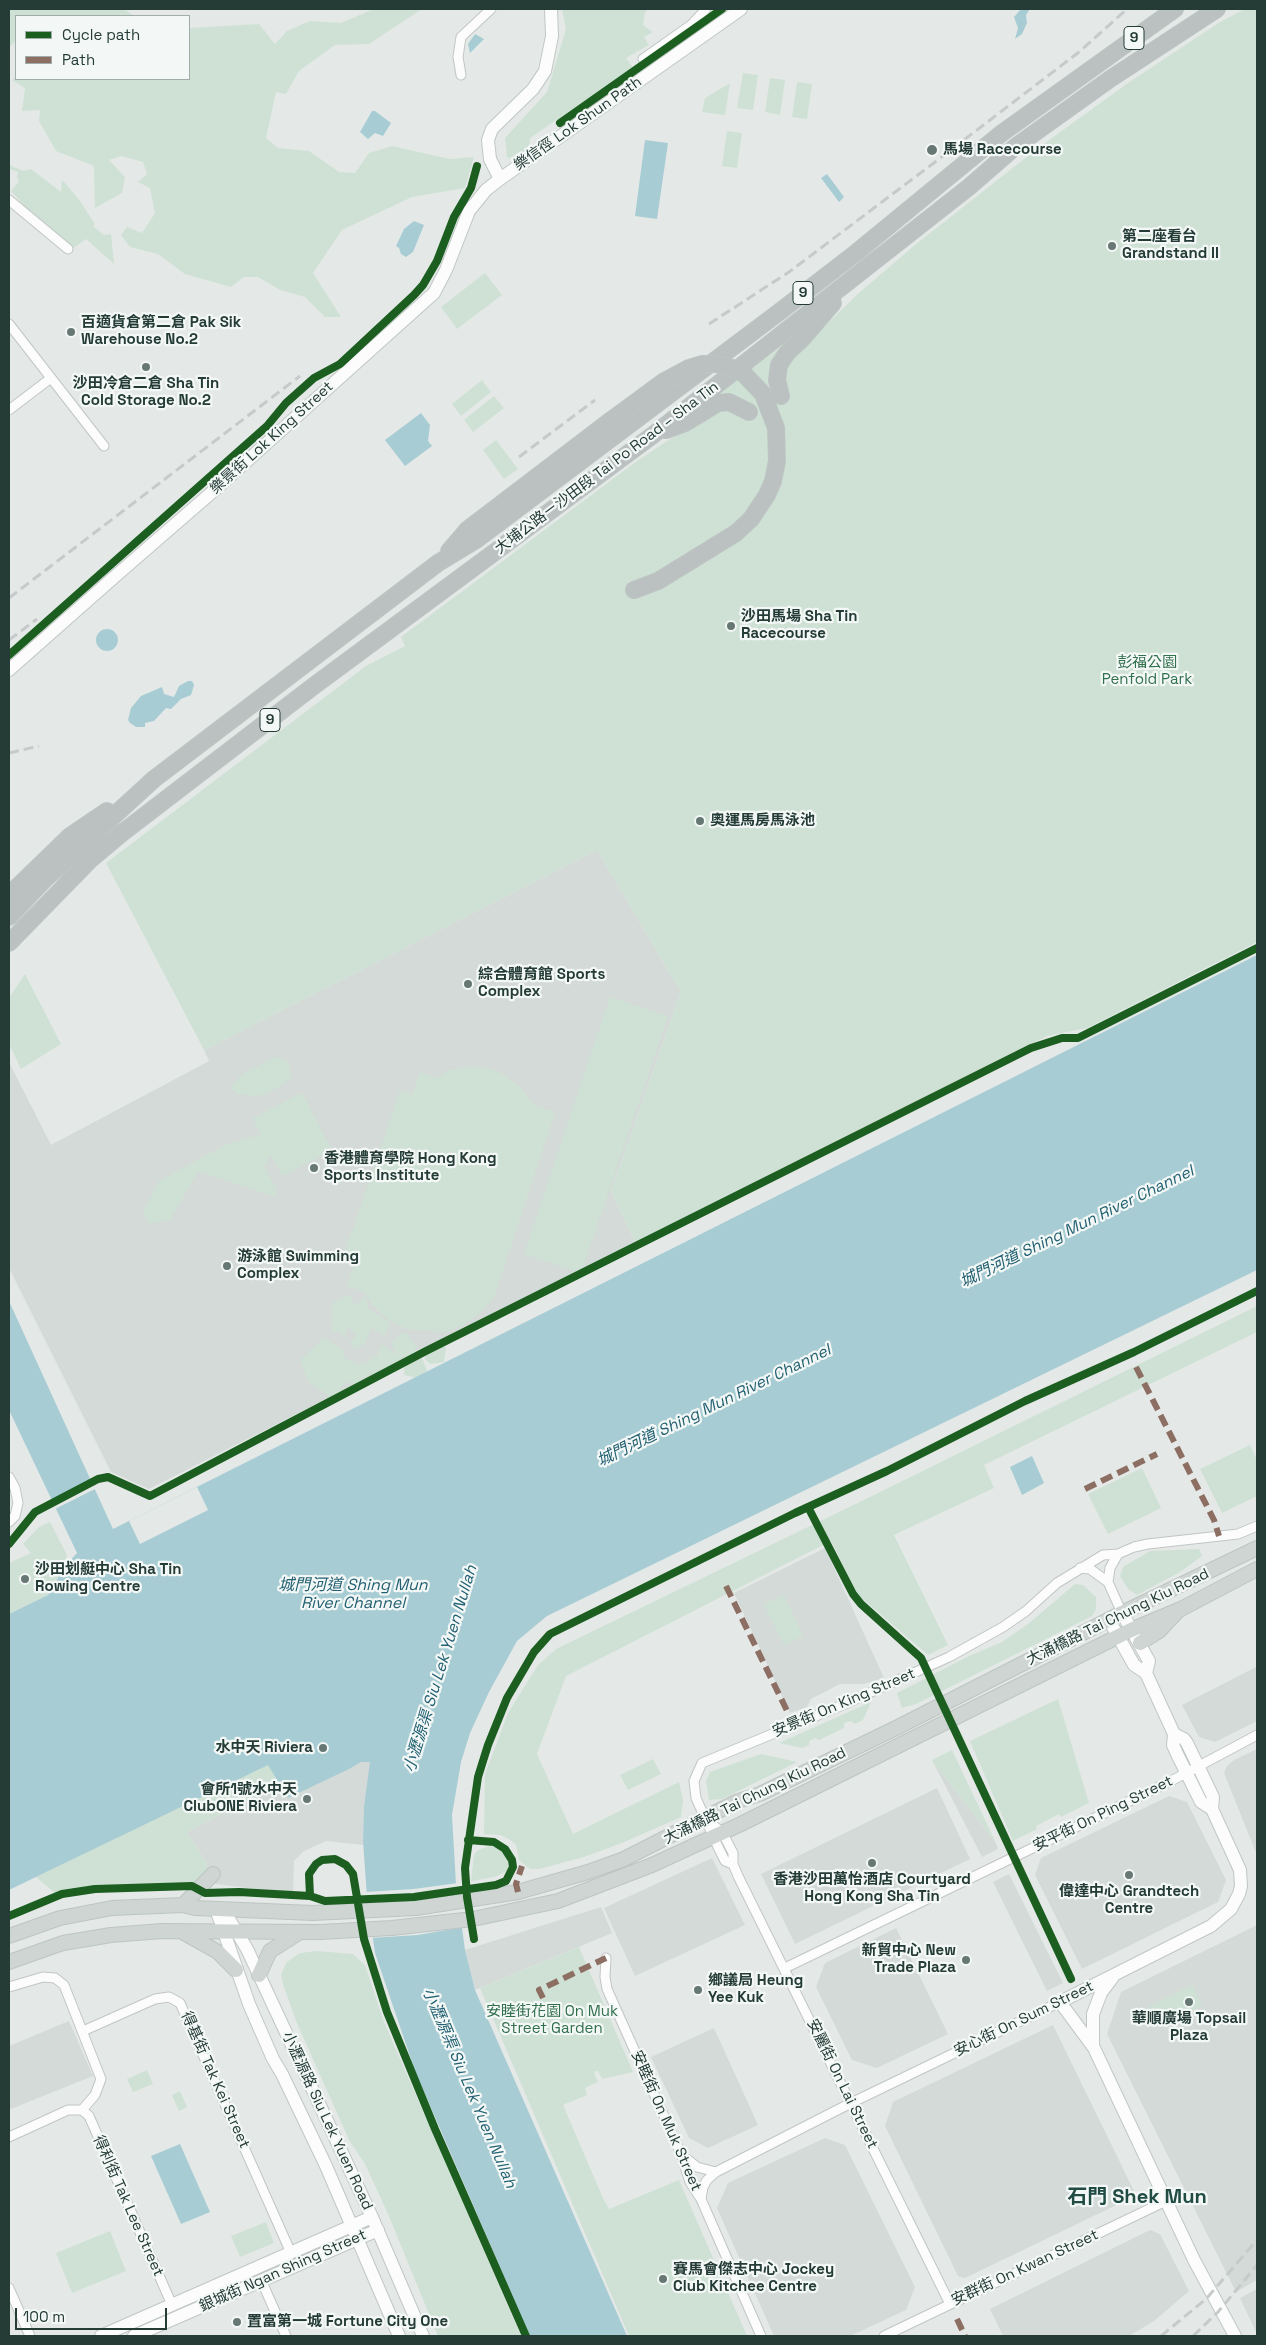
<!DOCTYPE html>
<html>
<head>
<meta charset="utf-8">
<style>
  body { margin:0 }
  #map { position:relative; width:1266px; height:2345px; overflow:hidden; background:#e4e9e7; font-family:"Space Grotesk",sans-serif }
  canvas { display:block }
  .frame { position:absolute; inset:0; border:10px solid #243b36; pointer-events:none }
  .legend { position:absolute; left:15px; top:15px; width:175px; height:65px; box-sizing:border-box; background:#f3f8f6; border:1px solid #a0aca9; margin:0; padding:6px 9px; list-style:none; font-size:15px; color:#243b36 }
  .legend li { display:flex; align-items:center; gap:10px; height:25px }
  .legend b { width:25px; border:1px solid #a0aca9 }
  .scale { position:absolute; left:15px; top:2308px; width:152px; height:22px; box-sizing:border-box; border:2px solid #243b36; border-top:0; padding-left:6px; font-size:15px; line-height:18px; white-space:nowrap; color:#243b36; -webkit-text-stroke:4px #f3f8f6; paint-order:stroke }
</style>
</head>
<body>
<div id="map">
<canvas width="1266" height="2345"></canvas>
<div class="frame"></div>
<ul class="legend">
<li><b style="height:6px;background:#1b5e20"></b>Cycle path</li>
<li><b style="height:6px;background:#8d6e63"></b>Path</li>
</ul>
<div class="scale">100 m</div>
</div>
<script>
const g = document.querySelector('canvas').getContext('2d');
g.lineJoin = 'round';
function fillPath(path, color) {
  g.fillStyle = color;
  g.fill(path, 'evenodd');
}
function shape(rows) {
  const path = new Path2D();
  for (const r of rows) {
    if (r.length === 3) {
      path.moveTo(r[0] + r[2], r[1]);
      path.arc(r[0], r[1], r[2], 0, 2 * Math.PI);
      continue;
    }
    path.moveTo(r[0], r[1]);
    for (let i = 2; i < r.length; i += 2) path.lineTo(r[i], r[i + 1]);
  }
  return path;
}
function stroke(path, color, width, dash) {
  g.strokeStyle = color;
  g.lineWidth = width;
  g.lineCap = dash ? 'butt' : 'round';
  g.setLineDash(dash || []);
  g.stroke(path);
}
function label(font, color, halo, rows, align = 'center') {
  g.font = font + ' "Space Grotesk","Noto Sans TC",sans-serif';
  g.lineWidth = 4.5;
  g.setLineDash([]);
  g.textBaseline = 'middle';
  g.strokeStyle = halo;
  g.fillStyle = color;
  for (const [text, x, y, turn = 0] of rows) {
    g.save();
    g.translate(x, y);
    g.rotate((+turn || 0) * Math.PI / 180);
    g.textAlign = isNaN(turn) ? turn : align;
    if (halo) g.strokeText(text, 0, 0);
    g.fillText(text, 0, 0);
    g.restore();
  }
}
const built = shape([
  [597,850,681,992,611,1191,635,1242,149,1489,111,1472,9,1268,9,1062,51,1145,209,1061,204,1050],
  [825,1548,884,1678,864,1684,840,1684,811,1699,807,1707,790,1713,734,1593],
  [1256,1667,1257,1721,1215,1742,1199,1737,1182,1705],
  [278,1748,371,1762,364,1806,363,1845,326,1841,304,1851,294,1861,293,1892,255,1889,201,1882,207,1864,187,1832,279,1783],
  [1257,1749,1257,1855,1224,1773,1227,1766,1234,1760],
  [932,1760,996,1843,998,1849,982,1857],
  [937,1788,970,1859,795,1944,761,1874],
  [1169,1796,1187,1802,1226,1880,1218,1902,1082,1969,1035,1875,1041,1858],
  [712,1858,745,1925,635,1976,604,1908],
  [1009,1874,1063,1983,1047,1991,993,1882],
  [601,1907,612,1933,475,1990,465,1950],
  [1257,1925,1257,2280,1236,2292,1107,2034,1121,1992],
  [896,1928,948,2034,877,2068,852,2060,816,1987,825,1963],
  [69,2021,93,2076,11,2109,9,2104,9,2046],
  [1053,2025,1134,2191,1131,2198,965,2278,958,2276,885,2126,893,2102],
  [714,2028,758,2125,708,2148,689,2138,651,2057],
  [825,2138,845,2145,915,2287,906,2310,850,2336,774,2336,717,2208,728,2183],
  [1150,2230,1160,2234,1189,2291,1154,2321,1129,2336,1003,2336,990,2309],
  [1257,2289,1257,2334,1240,2298]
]);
const green = shape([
  [9,9,124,9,134,16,16,16,16,41,9,47],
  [374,9,422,9,369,44,335,45,299,71,286,94,276,92,266,138,278,148,309,151,339,172,355,173,369,153,392,146,450,159,474,157,465,188,412,197,342,230,313,273,341,317,325,317,305,297,280,290,258,277,244,277,231,287,185,274,158,254,130,247,121,235,127,227,142,233,155,213,150,188,138,182,147,174,143,162,121,156,109,160,125,177,122,193,95,208,94,166,56,151,39,121,40,110,22,111,25,88,12,80,16,77,16,79,189,79,189,28,259,24,275,44,287,31,310,21,341,23],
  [562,9,649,9,645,12,643,25,653,32,644,37,649,45,626,58,641,78,614,99,587,99,530,138,529,149,520,156,507,158,505,138,547,92,566,29],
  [1245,9,1257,9,1257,942,1087,1028,1047,1036,635,1242,611,1191,681,992,597,850,204,1050,106,863,366,666,405,646,401,637,637,461,706,415,701,407,795,336,804,346,860,292,915,245,1038,148,1128,83,1220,22],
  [743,73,758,75,753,110,737,108],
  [770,78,785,80,780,115,765,112],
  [797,82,812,84,807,119,792,117],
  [730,83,725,115,702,112,705,98],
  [727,131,742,133,737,168,722,166],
  [9,165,24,171,31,169,61,192,62,180,64,182,80,201,95,224,93,226,104,235,111,234,114,264,86,239,67,253,11,191,18,183,19,179,17,179,18,172,9,169],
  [485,273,502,295,457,329,441,307],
  [482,380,491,392,461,416,452,404],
  [494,396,504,408,473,432,464,420],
  [496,440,518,469,504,479,483,450],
  [25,974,61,1044,21,1069,9,1044,9,998],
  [610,997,668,1016,581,1273,524,1254],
  [276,1057,287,1061,292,1077,281,1085,266,1094,255,1096,237,1094,231,1088,242,1074],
  [471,1067,488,1068,505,1075,520,1087,535,1106,555,1112,494,1297,480,1313,463,1325,444,1332,407,1329,387,1319,371,1304,365,1292,347,1286,354,1265,342,1261,400,1091,412,1095,420,1072,437,1078,451,1070],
  [302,1093,332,1151,282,1176,271,1154,264,1167,276,1188,275,1197,198,1171,170,1220,149,1224,143,1212,159,1181,227,1144,259,1135,265,1143,253,1118],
  [350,1294,353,1305,363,1300,365,1295,367,1300,367,1308,390,1323,384,1336,371,1328,364,1345,352,1348,350,1343,357,1334,348,1327,344,1337,339,1332,332,1332,332,1303],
  [1257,1306,1257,1332,984,1465,994,1488,894,1535,948,1645,928,1655,858,1595,831,1541,566,1676,537,1754,573,1834,679,1782,683,1800,681,1817,622,1843,584,1857,539,1869,530,1869,519,1860,516,1845,509,1839,500,1835,484,1834,485,1774,508,1713,538,1665,556,1649,874,1495],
  [402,1332,408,1335,415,1346,417,1353,423,1360,427,1371,417,1378,404,1375,405,1357,403,1356,398,1362,385,1370,361,1378,364,1386,349,1382,340,1387,343,1396,332,1401,326,1393,309,1383,300,1360,324,1338,343,1350,345,1358,359,1365,369,1362,372,1357,376,1358,382,1344,397,1356,391,1343],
  [437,1343,446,1348,444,1362,430,1364,425,1359,426,1351],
  [1250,1445,1257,1460,1257,1496,1222,1513,1200,1469],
  [1142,1468,1161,1508,1108,1534,1088,1494],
  [50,1522,67,1555,65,1566,48,1595,9,1614,9,1563,31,1553,23,1544,39,1527],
  [1199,1549,1202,1556,1180,1572,1137,1595,1128,1589,1120,1576,1123,1567,1150,1551],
  [1075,1584,1083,1585,1096,1597,1096,1609,1092,1616,916,1704,902,1708,897,1693,969,1656,1002,1642,1028,1624],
  [784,1595,803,1636,784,1645,764,1604],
  [1058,1699,1089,1803,1061,1817,1059,1814,1036,1826,1037,1829,1013,1841,970,1741],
  [871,1702,863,1720,855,1724,851,1721,844,1723,844,1728,819,1740,815,1738,809,1741,809,1745,802,1748,779,1743],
  [952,1750,996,1843,932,1760],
  [761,1754,797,1762,722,1799,709,1800,706,1781,710,1772],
  [653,1759,661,1774,628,1790,620,1775],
  [268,1764,279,1783,187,1832,207,1864,207,1873,201,1882,99,1887,73,1889,56,1894,36,1877],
  [490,1846,502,1849,508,1855,511,1860,509,1870,495,1877,471,1881,474,1855,478,1850],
  [579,1947,633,2072,602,2079,598,2071,596,2071,594,2073,598,2082,585,2088,587,2095,563,2105,603,2198,609,2209,679,2180,747,2336,629,2336,480,1988],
  [317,1951,353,1954,365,1965,384,2022,521,2336,438,2336,388,2214,365,2164,349,2140,296,2021,283,1984,281,1974,287,1962,300,1953],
  [1192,1985,1202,2006,1159,2027,1149,2006],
  [147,2070,153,2084,133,2092,127,2079],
  [180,2091,187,2107,179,2111,172,2095],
  [266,2222,274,2243,240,2257,231,2236],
  [110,2231,126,2271,72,2293,56,2253]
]);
const water = shape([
  [1021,9,1030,9,1026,15,1027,23,1022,34,1015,39,1018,28,1014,17],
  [475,34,484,39,470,53,468,44],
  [372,111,375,111,391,123,383,136,375,133,368,139,360,132],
  [645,140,668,143,657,219,635,216],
  [827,174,844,197,839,202,821,178],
  [414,221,424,225,413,252,406,257,401,254,399,248,396,246,404,229],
  [421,413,430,425,428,441,432,446,405,466,385,440],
  [107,640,11],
  [188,681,192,681,194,685,191,695,181,699,171,709,166,708,154,721,145,723,145,727,136,727,130,723,128,720,131,708,141,696,162,687,164,694,174,697,179,686],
  [1257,955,1257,1270,547,1616,517,1641,489,1692,470,1733,461,1762,452,1815,456,1884,465,1950,475,1990,627,2336,530,2336,415,2071,375,1953,367,1897,363,1841,364,1806,370,1762,361,1762,349,1769,288,1798,268,1765,9,1890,9,1614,48,1595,65,1566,77,1553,9,1410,9,1301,113,1529],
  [1032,1456,1044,1483,1022,1495,1010,1467],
  [180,2144,210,2212,181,2224,151,2156]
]);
const pier = shape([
  [93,1480,97,1488,53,1510,50,1501],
  [197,1487,208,1510,140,1544,129,1521],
  [458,1883,463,1927,418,1935,370,1938,364,1892,414,1889]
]);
const street = shape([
  [643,59,691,25,706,9],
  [461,75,458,57,461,37,491,9],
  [9,200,68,249],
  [9,324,104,446],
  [9,410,51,378],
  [9,1477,15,1488,18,1503,15,1516,9,1522],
  [1080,1568,1090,1569,1108,1582,1122,1613],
  [1108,1582,1110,1568,1118,1554],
  [705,1819,722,1832,733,1853,733,1864,738,1876,950,2304],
  [733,1864,725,1861,718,1847,696,1798,694,1781,702,1763,845,1704,949,1657,1003,1627,1026,1611,1057,1583,1103,1555,1118,1554,1134,1547,1148,1544,1238,1534,1257,1526],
  [606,1958,605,1977,607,1989,681,2154,690,2182,701,2199],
  [785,1968,1171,1781,1257,1735],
  [9,1987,43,1977,55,1978,64,1985,101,2079,95,2095,82,2110],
  [83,2031,155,1999,169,1997,180,2003,291,2253],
  [82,2110,89,2116,172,2305],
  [9,2137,68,2110,82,2110],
  [682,2155,697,2167,716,2172],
  [261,2280,286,2336],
  [9,2288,30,2336],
  [761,2336,701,2199,703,2187,707,2180,716,2172,851,2103,1060,2002],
  [884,2336,1166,2201]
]);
const secondary = shape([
  [500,179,490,159,488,140,492,129,533,89,545,71,552,36,551,9],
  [469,211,486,190,500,179,741,9],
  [9,670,112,579],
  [1122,1613,1149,1661,1146,1673],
  [1109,1620,1134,1665,1146,1673,1174,1734,1173,1745,1178,1756,1201,1802,1212,1809],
  [1174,1734,1184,1739,1187,1743,1213,1797,1212,1809,1240,1870,1241,1886,1239,1894,1231,1909,1211,1926,1060,2002,1094,2048,1194,2260,1235,2336],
  [216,1909,249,2004,273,2059,282,2074,326,2166,399,2336],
  [223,1909,247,1949,372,2217,423,2336],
  [1093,2046,1093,2014,1101,1993,1113,1977],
  [101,2336,372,2217],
  [134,2336,378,2230]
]);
const primary = shape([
  [1140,1643,1159,1631,1176,1613],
  [183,1905,213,1874],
  [184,1933,218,1952,236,1970],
  [9,1936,60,1918,112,1908,183,1905,195,1908,313,1913,416,1908,518,1892,588,1872,624,1859,738,1801,760,1794,896,1728,1122,1613,1257,1548],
  [9,1962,63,1943,111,1935,162,1931,320,1932,392,1928,473,1919,558,1901,652,1865,741,1824,1131,1630,1181,1609,1257,1569],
  [259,1975,270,1951,300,1932]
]);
const highway = shape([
  [781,396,777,380,779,365,787,353,801,340,833,303],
  [666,430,685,423,718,403,729,402,749,412],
  [449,551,467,530,610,421],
  [634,590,658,581,736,533,751,519,767,495,773,481,777,461,776,428,763,394,744,374],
  [9,895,70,836,107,811],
  [9,917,45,879,154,779,438,563,476,540,778,313,857,252,1002,133,1175,9],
  [9,943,91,859,122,833,315,685,653,435,969,187,1015,147,1110,79,1217,9]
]);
const rail = shape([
  [709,324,789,272,939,159,1079,52,1127,9],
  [519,457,595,400],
  [9,598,300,376],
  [9,640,37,619],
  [9,753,39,746],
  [1161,2336,1206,2299,1257,2240],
  [1193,2336,1218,2312,1257,2265]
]);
const secondaryBridge = shape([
  [112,579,218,487,434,293,446,270,469,211]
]);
const highwayBridge = shape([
  [610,421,663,382,689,368,702,364,717,364,732,368,744,374]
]);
const quiet = shape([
  [1136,1367,1214,1520,1219,1536],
  [1085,1489,1157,1454],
  [726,1586,794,1725],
  [518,1892,516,1884,522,1866],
  [543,1998,539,1990,606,1958],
  [957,2319,965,2336]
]);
const cycleway = shape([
  [560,123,722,9],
  [9,655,267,426,286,403,314,378,340,364,414,295,423,285,437,261,454,217,471,188,477,166],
  [808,1507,853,1594,861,1604,921,1658,1071,1979],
  [9,1544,35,1512,98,1479,108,1477,150,1496,426,1351,1031,1048,1062,1038,1078,1038,1257,948],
  [310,1896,309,1874,316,1864,322,1860,335,1859,346,1865,353,1874,364,1939,387,2012,435,2129,526,2336],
  [9,1916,62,1894,95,1889,192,1886,205,1893,239,1892,310,1896,325,1901,414,1897,496,1885,506,1881,513,1867,512,1860,505,1849,494,1842,468,1840],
  [474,1939,467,1897,465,1868,478,1777,488,1745,507,1698,534,1652,550,1634,795,1513,887,1471,1025,1401,1134,1352,1257,1291]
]);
const markers = [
  [932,150,6,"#677874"],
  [1112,246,5,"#677874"],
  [71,332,5,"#677874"],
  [146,367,5,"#677874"],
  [731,626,5,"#677874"],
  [700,821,5,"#677874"],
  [468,984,5,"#677874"],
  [314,1168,5,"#677874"],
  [227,1266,5,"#677874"],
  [25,1579,5,"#677874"],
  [323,1748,5,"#677874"],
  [307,1799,5,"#677874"],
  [872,1863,5,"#677874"],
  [1129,1875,5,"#677874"],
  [966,1960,5,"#677874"],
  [698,1990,5,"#677874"],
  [1189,2002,5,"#677874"],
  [663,2279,5,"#677874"],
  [237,2322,5,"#677874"]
];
const shields = [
  [1134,38,20],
  [803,293,20],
  [270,720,20]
];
const shieldNames = [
  ["9",1134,38],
  ["9",803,293],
  ["9",270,720]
];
const streetNames = [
  ["樂信徑 Lok Shun Path",578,124,-35],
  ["樂景街 Lok King Street",272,438,-42],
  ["大埔公路－沙田段 Tai Po Road – Sha Tin",607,468,-37],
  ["大涌橋路 Tai Chung Kiu Road",1118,1617,-26],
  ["安景街 On King Street",844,1703,-23],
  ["大涌橋路 Tai Chung Kiu Road",755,1796,-26],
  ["安平街 On Ping Street",1103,1814,-26],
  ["安心街 On Sum Street",1024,2019,-26],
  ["得基街 Tak Kei Street",215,2080,66],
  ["安麗街 On Lai Street",842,2084,64],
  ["小瀝源路 Siu Lek Yuen Road",327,2121,65],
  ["安睦街 On Muk Street",666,2121,66],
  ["得利街 Tak Lee Street",128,2206,66],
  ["安群街 On Kwan Street",1025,2268,-25],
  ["銀城街 Ngan Shing Street",283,2271,-24]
];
const poiNames = [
  ["馬場 Racecourse",943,150],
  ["第二座看台",1122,237],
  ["Grandstand II",1122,254],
  ["百適貨倉第二倉 Pak Sik",81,323],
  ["Warehouse No.2",81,340],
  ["沙田冷倉二倉 Sha Tin",146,384,"center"],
  ["Cold Storage No.2",146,401,"center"],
  ["沙田馬場 Sha Tin",741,617],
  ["Racecourse",741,634],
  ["奧運馬房馬泳池",710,821],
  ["綜合體育館 Sports",478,975],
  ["Complex",478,992],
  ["香港體育學院 Hong Kong",324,1159],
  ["Sports Institute",324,1176],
  ["游泳館 Swimming",237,1257],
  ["Complex",237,1274],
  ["沙田划艇中心 Sha Tin",35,1570],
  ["Rowing Centre",35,1587],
  ["水中天 Riviera",313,1748,"right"],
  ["會所1號水中天",297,1790,"right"],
  ["ClubONE Riviera",297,1807,"right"],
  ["香港沙田萬怡酒店 Courtyard",872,1880,"center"],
  ["Hong Kong Sha Tin",872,1897,"center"],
  ["偉達中心 Grandtech",1129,1892,"center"],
  ["Centre",1129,1909,"center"],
  ["新貿中心 New",956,1951,"right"],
  ["Trade Plaza",956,1968,"right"],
  ["鄉議局 Heung",708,1981],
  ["Yee Kuk",708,1998],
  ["華順廣場 Topsail",1189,2019,"center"],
  ["Plaza",1189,2036,"center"],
  ["賽馬會傑志中心 Jockey",673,2270],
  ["Club Kitchee Centre",673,2287],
  ["置富第一城 Fortune City One",247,2322]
];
const parkNames = [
  ["彭福公園",1147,663],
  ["Penfold Park",1147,680],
  ["安睦街花園 On Muk",552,2012],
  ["Street Garden",552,2029]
];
const waterNames = [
  ["城門河道 Shing Mun River Channel",1077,1227,-26],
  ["城門河道 Shing Mun River Channel",714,1406,-26],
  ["城門河道 Shing Mun",353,1586],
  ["River Channel",353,1604],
  ["小瀝源渠 Siu Lek Yuen Nullah",441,1669,-73],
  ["小瀝源渠 Siu Lek Yuen Nullah",469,2088,67]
];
const districtNames = [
  ["石門 Shek Mun",1137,2198]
];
fillPath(built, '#d3dad7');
fillPath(green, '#cfe1d5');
fillPath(water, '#a8ccd4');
fillPath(pier, '#e4e9e7');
stroke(street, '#c1c6c4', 11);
stroke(secondary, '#c0c7c4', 14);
stroke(primary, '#bdc5c3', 16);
stroke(highway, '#bdc5c3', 18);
stroke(street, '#fbfcfb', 9);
stroke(secondary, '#fbfcfb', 12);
stroke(primary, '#ced5d3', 14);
stroke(highway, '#bbc1c1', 16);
stroke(rail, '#c7caca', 3, [10, 5]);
stroke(secondaryBridge, '#c0c7c4', 14, []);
stroke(highwayBridge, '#bdc5c3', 18, []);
stroke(secondaryBridge, '#fbfcfb', 12);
stroke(highwayBridge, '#bbc1c1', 16);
stroke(quiet, '#8d6e63', 6, [12, 6]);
stroke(cycleway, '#1b5e20', 8);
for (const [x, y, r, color] of markers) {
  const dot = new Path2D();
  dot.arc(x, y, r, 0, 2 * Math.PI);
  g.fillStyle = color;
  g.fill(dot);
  stroke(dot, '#f3f8f6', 2);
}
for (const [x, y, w] of shields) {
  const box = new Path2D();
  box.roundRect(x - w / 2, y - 11.5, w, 23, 4);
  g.fillStyle = '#f3f8f6';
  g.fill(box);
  stroke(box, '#243b36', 1);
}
label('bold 14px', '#243b36', null, shieldNames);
label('15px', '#243b36', '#f3f8f6', streetNames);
label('bold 15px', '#243b36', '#f3f8f6', poiNames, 'left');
label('15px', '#316f4d', '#f3f8f6', parkNames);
label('italic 16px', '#226072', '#f3f8f6', waterNames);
label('bold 20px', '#214c44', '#f3f8f6', districtNames);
</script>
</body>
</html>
